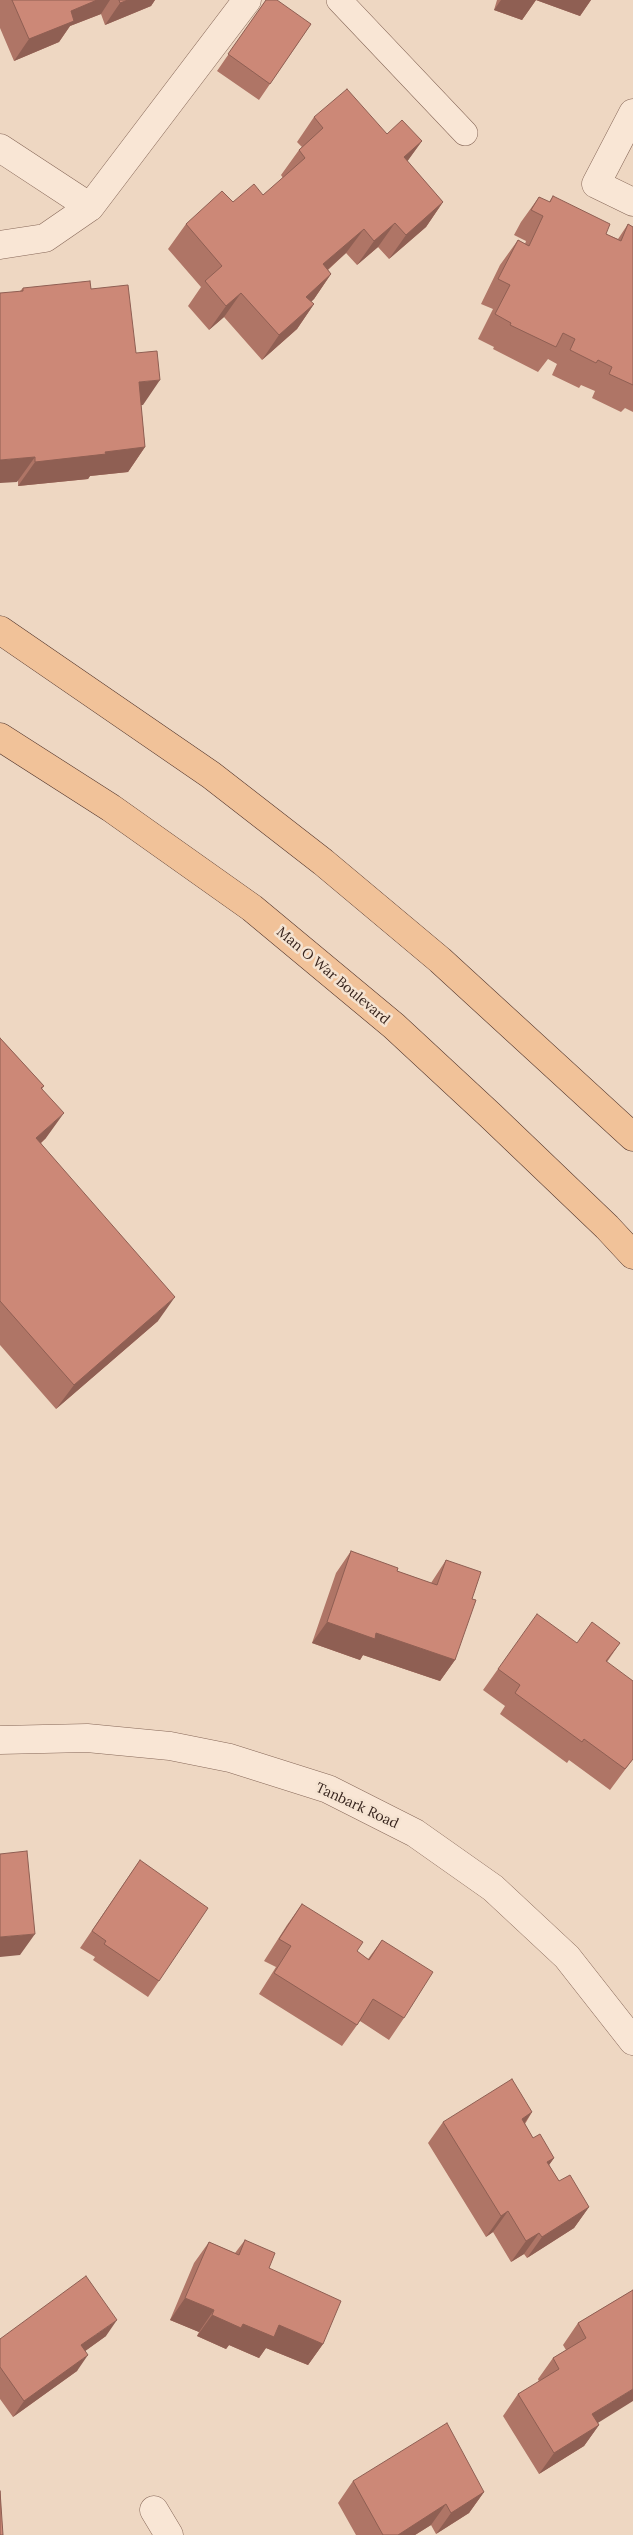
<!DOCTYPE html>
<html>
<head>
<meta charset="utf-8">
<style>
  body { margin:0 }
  canvas { display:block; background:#eed7c2 }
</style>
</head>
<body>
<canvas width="633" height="2535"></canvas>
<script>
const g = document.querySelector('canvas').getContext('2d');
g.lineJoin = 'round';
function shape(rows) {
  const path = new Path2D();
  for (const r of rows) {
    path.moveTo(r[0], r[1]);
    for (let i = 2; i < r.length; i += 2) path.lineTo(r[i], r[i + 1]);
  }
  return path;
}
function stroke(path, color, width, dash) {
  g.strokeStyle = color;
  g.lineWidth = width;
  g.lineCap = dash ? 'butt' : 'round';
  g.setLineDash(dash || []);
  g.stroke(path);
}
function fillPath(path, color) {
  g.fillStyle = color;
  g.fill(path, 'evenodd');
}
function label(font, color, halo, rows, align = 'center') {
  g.font = font + ' Lora,serif';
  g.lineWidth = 5;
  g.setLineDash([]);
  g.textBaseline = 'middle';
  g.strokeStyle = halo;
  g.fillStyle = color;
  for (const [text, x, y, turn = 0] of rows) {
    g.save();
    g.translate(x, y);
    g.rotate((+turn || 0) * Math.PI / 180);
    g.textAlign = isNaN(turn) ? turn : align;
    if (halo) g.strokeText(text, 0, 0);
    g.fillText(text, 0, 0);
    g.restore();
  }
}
const service = shape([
  [339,0,465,133]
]);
const minor = shape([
  [633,113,596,184,633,202],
  [0,148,90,207],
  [0,245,45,238,90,207,247,0],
  [0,1740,87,1738,170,1746,230,1758,328,1789,415,1833,493,1888,567,1957,633,2041],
  [154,2510,169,2535]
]);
const primary = shape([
  [0,630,211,775,323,862,440,960,633,1137],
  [0,737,111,808,252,908,394,1026,491,1116,607,1227,633,1255]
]);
const wall = shape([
  [0,0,155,0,151,6,105,25,101,14,70,26,59,42,14,61,0,28],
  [266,0,311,24,259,100,217,71],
  [497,0,591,0,580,16,536,0,522,20,494,10],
  [314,117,422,141,407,161,443,202,426,227,389,259,378,247,357,265,346,253,328,270,331,274,314,299,311,302,314,304,297,329,262,360,224,317,209,330,188,306,201,287,168,249,186,224,233,202,263,195,283,178,281,175,299,150,302,147,297,142],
  [553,196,606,234,618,239,628,224,633,227,633,412,625,408,621,412,592,398,595,391,581,385,579,388,552,375,557,364,548,359,538,372,493,349,494,347,478,339,493,309,481,304,500,265,518,240,525,244,526,241,514,235,521,222,539,197,549,202],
  [23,288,91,289,136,353,143,405,141,405,145,447,128,472,90,476,88,479,18,486,20,291],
  [0,1038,44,1086,42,1089,46,1138,41,1143,158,1321,56,1409,0,1345],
  [351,1551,397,1571,431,1583,446,1560,472,1599,455,1660,440,1681,363,1655,360,1660,312,1643,336,1573],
  [577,1643,620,1643,607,1662,633,1759,610,1790,569,1760,567,1763,500,1714,505,1706,483,1690,498,1669],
  [140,1860,159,1981,148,1997,93,1960,95,1957,80,1948],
  [302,1904,357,1951,368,1959,382,1940,404,2018,389,2040,360,2021,342,2046,259,1994,276,1967,264,1961,287,1925],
  [532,2112,525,2124,533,2138,554,2158,549,2165,559,2181,589,2207,574,2228,527,2258,524,2254,511,2262,493,2232,486,2237,428,2143,443,2122],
  [245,2240,269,2268,323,2344,308,2365,266,2348,259,2358,229,2345,226,2349,197,2336,199,2332,170,2320,194,2263,209,2242,235,2253],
  [633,2290,598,2423,599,2425,584,2446,539,2474,503,2416,518,2394,539,2382,538,2379,553,2358,566,2350,563,2345,578,2323],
  [106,2336,85,2351,77,2371,13,2417,0,2399,0,2339],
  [353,2481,484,2492,469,2513,436,2534,431,2525,415,2535,356,2535,338,2503]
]);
const shadedWall = shape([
  [97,0,110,0,101,14,70,26,59,42,14,61,29,39,71,11],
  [128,0,155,0,151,6,105,25,120,3],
  [501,0,591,0,580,16,536,0,522,20,494,10],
  [422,141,404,166,404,157],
  [443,202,426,227,389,259,406,235],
  [395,223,378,247,357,265,374,241],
  [364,229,346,253,306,289,323,264],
  [331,274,314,299,289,321,306,297],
  [241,293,224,317,209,330,226,306],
  [314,304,297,329,262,360,279,335],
  [160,380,143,405,122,407,139,382],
  [145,447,128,472,90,476,88,479,18,486,35,462,105,452],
  [35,457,17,482,0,483,0,460],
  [64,1113,46,1138,19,1163,36,1138],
  [175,1297,158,1321,56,1409,74,1385],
  [327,1622,376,1633,455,1660,440,1681,363,1655,360,1660,312,1643],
  [35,1934,20,1955,0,1957,0,1937],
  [532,2112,517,2134,522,2119],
  [554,2158,539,2179,547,2162],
  [589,2207,574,2228,527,2258,542,2237],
  [508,2211,493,2232,486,2237,501,2216],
  [539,2233,524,2254,511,2262,526,2241],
  [185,2298,214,2310,199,2332,170,2320],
  [212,2315,243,2324,279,2325,323,2344,308,2365,266,2348,259,2358,229,2345,226,2349,197,2336],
  [117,2320,106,2336,70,2362,81,2345],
  [88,2355,77,2371,13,2417,24,2401],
  [633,2389,633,2401,577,2436,592,2414],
  [599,2425,584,2446,539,2474,554,2453],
  [484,2492,469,2513,436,2534,451,2513],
  [446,2504,431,2525,415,2535,398,2535]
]);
const building = shape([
  [12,0,97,0,71,11,74,21,29,39,12,0],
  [119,0,128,0,120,3,119,0],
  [266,0,277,0,311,24,270,84,228,54,266,0],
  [347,89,387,134,402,120,422,141,404,157,443,202,406,235,395,223,374,241,364,229,323,264,331,274,306,297,314,304,279,335,241,293,226,306,205,281,222,266,186,224,222,191,233,202,254,184,263,195,305,158,299,150,323,128,314,117,347,89],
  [553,196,610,224,606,234,621,241,628,224,633,227,633,385,609,374,612,367,598,360,596,363,570,350,575,339,563,333,556,347,510,325,511,323,495,314,510,285,498,279,518,240,529,246,543,216,531,210,539,197,550,202,553,196],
  [90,281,91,289,128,285,136,353,157,351,160,380,139,382,145,447,105,452,106,454,35,462,35,457,0,460,0,293,23,291,23,288,90,281],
  [0,1038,44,1086,41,1088,64,1113,36,1138,175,1297,74,1385,0,1301,0,1038],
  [351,1551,398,1568,397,1571,437,1585,446,1560,481,1572,472,1599,476,1600,455,1660,376,1633,375,1639,327,1622,351,1551],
  [537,1614,577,1643,592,1622,620,1643,606,1661,633,1681,633,1759,625,1769,584,1739,582,1742,515,1693,520,1685,498,1669,537,1614],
  [27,1851,35,1934,0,1937,0,1854,27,1851],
  [140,1860,208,1908,159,1981,104,1944,106,1941,92,1931,140,1860],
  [302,1904,363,1942,357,1951,369,1960,382,1940,433,1972,404,2018,373,1999,357,2025,274,1973,291,1946,279,1939,302,1904],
  [512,2079,532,2112,522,2119,533,2138,540,2134,554,2158,547,2162,559,2181,570,2175,589,2207,542,2237,539,2233,526,2241,508,2211,501,2216,443,2122,512,2079],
  [245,2240,275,2253,269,2268,341,2301,323,2344,279,2325,274,2337,243,2324,241,2328,212,2315,214,2310,185,2298,209,2242,239,2255,245,2240],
  [86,2276,117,2320,81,2345,88,2355,24,2401,0,2367,0,2339,86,2276],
  [633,2290,633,2389,592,2414,599,2425,554,2453,518,2394,559,2369,553,2358,586,2338,578,2323,633,2290],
  [447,2423,484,2492,451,2513,446,2504,398,2535,383,2535,353,2481,447,2423],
  [0,2491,3,2535,0,2535,0,2491]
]);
const streetNames = [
  ["Man O War Boulevard",333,976,40],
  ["Tanbark Road",357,1806,25]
];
stroke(service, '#876859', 26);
stroke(minor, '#876859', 29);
stroke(primary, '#55372d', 29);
stroke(service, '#f9e6d5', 25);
stroke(minor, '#f9e6d5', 28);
stroke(primary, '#f1c299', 28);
fillPath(wall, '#af7566');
fillPath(shadedWall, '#8f5f53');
fillPath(building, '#c87');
stroke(building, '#8f5f53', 1);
label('14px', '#37241d', '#f5e3d1', streetNames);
</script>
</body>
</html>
